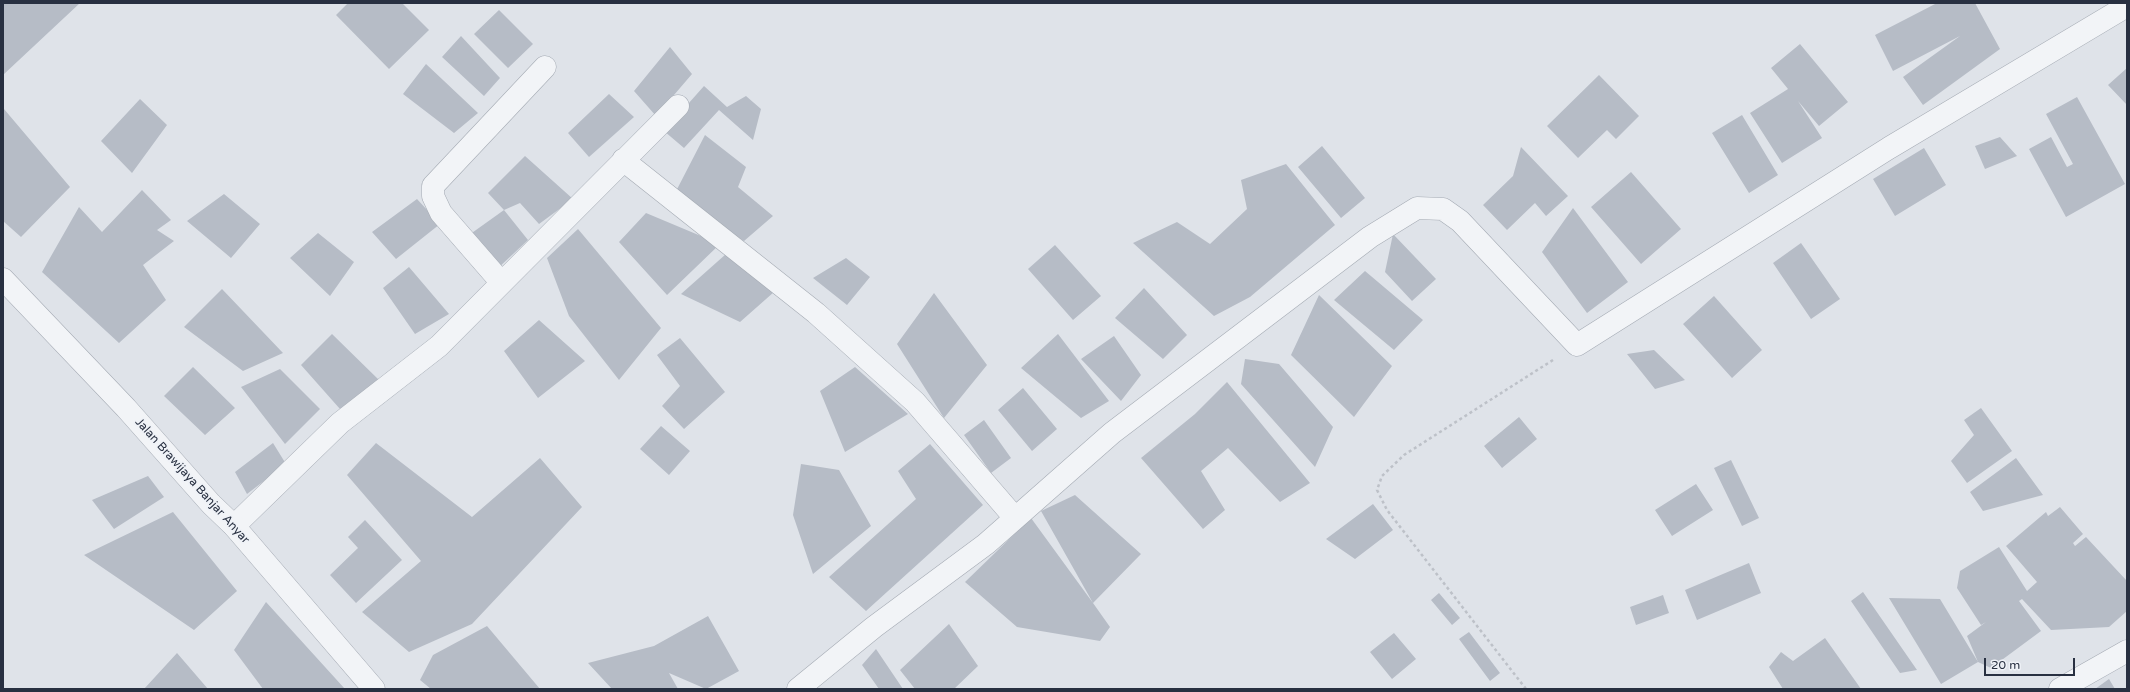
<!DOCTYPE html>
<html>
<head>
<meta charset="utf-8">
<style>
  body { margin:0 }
  #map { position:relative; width:2130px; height:692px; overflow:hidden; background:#dfe3e9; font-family:"Varela Round",sans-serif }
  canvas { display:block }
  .frame { position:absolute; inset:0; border:4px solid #283041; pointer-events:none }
  .scale { position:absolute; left:1984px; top:658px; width:91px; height:18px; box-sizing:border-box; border:2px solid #283041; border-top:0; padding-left:5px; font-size:12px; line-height:14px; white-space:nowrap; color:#283041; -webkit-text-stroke:3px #eff2f7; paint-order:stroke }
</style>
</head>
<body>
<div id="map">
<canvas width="2130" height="692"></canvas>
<div class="frame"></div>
<div class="scale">20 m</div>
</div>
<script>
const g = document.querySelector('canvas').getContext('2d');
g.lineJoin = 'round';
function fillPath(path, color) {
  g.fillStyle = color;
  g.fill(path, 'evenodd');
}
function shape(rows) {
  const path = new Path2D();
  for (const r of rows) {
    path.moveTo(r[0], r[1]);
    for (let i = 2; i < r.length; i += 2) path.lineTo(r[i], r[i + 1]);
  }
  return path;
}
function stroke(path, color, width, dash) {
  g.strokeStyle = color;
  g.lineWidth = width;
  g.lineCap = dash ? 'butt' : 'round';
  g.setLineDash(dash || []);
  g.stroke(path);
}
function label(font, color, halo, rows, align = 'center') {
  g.font = font + ' "Varela Round",sans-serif';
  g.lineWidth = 3.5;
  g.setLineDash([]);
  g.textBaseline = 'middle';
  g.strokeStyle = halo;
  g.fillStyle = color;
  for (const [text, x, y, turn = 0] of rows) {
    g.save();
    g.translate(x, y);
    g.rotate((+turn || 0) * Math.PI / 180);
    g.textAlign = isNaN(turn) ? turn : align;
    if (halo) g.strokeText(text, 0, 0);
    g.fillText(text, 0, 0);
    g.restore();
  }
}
const building = shape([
  [3,3,80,3,3,75],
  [348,3,402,3,429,30,389,69,336,15],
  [1937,3,1975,3,2000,49,1923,105,1903,77,1960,36,1893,71,1875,35],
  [499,10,533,44,508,68,474,34],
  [461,36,500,78,484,96,442,57],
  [1800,44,1848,102,1819,126,1798,101,1822,138,1782,163,1750,113,1788,89,1771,68],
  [670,47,692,74,656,116,634,91],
  [426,64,478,113,454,133,403,94],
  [2127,68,2127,105,2108,85],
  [1599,75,1639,116,1616,139,1607,130,1578,158,1547,126],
  [704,86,727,107,746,96,761,109,753,140,719,110,684,148,664,131],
  [609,94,634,117,589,157,568,133],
  [2077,97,2125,184,2066,217,2029,149,2051,137,2067,167,2073,164,2046,114],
  [140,99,167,125,132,173,101,141],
  [4,109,70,187,21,237,3,221],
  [1742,115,1778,175,1749,193,1712,133],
  [705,135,746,167,738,187,773,216,744,241,673,197],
  [2000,137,2017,156,1985,169,1975,146],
  [1322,146,1365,198,1341,218,1298,167],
  [1521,147,1568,196,1546,216,1535,203,1507,230,1483,205,1513,176],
  [1924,148,1946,185,1895,216,1873,179],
  [525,156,573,199,539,224,520,203,504,210,488,193],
  [1286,164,1335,225,1250,297,1214,316,1133,243,1177,222,1210,244,1247,209,1241,180],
  [1631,172,1681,229,1641,264,1591,207],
  [142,190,171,220,157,230,174,241,143,265,166,300,119,343,42,272,79,207,102,232],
  [224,194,260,224,231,258,187,221],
  [417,199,440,224,396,259,372,232],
  [1573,208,1628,282,1587,313,1542,252],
  [504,210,528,240,496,270,469,235],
  [646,213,720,244,667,295,619,242],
  [578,229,661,328,619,380,569,316,547,258],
  [318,233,354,262,330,296,290,258],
  [1393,234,1436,279,1412,301,1385,272],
  [1801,243,1840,299,1811,319,1773,263],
  [1055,245,1101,296,1073,320,1028,269],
  [726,254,774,292,740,322,681,294],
  [846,258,870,277,847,305,813,278],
  [409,267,449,314,415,334,383,288],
  [1365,271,1423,320,1394,350,1334,300],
  [1144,288,1187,335,1163,359,1115,318],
  [222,289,283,353,243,371,184,327],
  [934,293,987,365,944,418,897,344],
  [1319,295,1392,366,1354,417,1291,355],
  [1714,296,1762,350,1732,378,1683,324],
  [539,320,585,361,538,398,504,351],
  [332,334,379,380,340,409,301,365],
  [1058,334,1109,401,1081,418,1021,368],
  [1114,336,1141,375,1121,401,1081,359],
  [680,338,725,392,684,429,662,406,680,386,657,355],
  [1654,350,1685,380,1655,389,1627,354],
  [1245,359,1279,364,1333,427,1315,467,1241,384],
  [193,367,235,408,205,435,164,396],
  [855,367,908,414,845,452,820,391],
  [280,369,320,409,285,444,241,387],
  [1227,382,1310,483,1280,502,1228,448,1201,471,1225,510,1203,529,1141,458,1195,414],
  [1023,388,1057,429,1032,451,998,410],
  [1981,408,2012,451,1967,483,1951,461,1974,435,1964,420],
  [1519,417,1537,439,1502,468,1484,446],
  [984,420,1011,458,991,473,964,435],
  [661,426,690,451,669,475,640,449],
  [273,443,286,464,247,494,235,472],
  [376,443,472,517,540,458,582,507,472,624,409,652,362,612,421,561,347,475],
  [930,444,983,505,866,611,829,577,916,499,898,471],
  [2016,458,2043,495,1983,511,1970,492],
  [1731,460,1759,518,1742,526,1714,468],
  [801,464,839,470,871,526,813,574,793,515],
  [148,476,164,497,114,529,92,500],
  [1696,484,1713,510,1672,536,1655,510],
  [1075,495,1141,554,1093,603,1110,627,1100,641,1017,627,965,582,1031,518,1093,603,1041,511],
  [1373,504,1393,530,1355,559,1326,539],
  [2060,507,2083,534,2073,543,2075,546,2086,537,2127,581,2127,611,2109,627,2051,630,2022,599,2019,601,2041,631,1991,668,1978,662,1967,636,1986,622,1981,625,1957,588,1960,571,1999,547,2027,591,2037,582,2006,546,2046,512,2048,516],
  [173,512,237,591,194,630,84,555],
  [365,520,402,560,356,603,330,575,358,548,348,537],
  [1749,563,1761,593,1697,620,1685,590],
  [1863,592,1917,670,1900,673,1851,601],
  [1439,593,1460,618,1452,625,1431,600],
  [1663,595,1669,613,1636,625,1630,607],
  [1889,598,1940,599,1978,662,1941,684],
  [266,602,345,689,263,689,234,650],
  [708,616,739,671,706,689,669,673,678,689,612,689,588,663,654,646],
  [949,624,978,666,954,689,915,689,900,670],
  [487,626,540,689,431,689,420,680,433,655],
  [1469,632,1500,673,1490,681,1459,639],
  [1394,633,1416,659,1392,679,1370,652],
  [1825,638,1861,689,1783,689,1769,667,1781,652,1793,661],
  [876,649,903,689,879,689,862,665],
  [177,653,208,689,144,689],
  [2109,679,2115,689,2095,689]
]);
const path = shape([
  [1526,689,1387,510,1377,490,1382,476,1404,455,1553,360]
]);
const minor = shape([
  [623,160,816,313,915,402,1015,518],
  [501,282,441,213,433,196,433,186,545,67],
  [234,526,340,423,439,346,678,106],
  [798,689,874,627,986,544,1112,433,1370,237,1417,208,1443,209,1460,221,1577,345,1889,148,2127,6],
  [2060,689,2127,651]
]);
const tertiary = shape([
  [3,279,126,408,211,504,234,526,374,689]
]);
const streetNames = [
  ["Jalan Brawijaya Banjar Anyar",192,481,48]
];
fillPath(building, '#b6bcc6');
stroke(minor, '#a4aab3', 23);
stroke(tertiary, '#a4aab3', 23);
stroke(path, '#bdc1c8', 2.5, [3, 3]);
stroke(minor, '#f2f4f7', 22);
stroke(tertiary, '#f2f4f7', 22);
label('12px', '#283041', '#eff2f7', streetNames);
</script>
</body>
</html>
